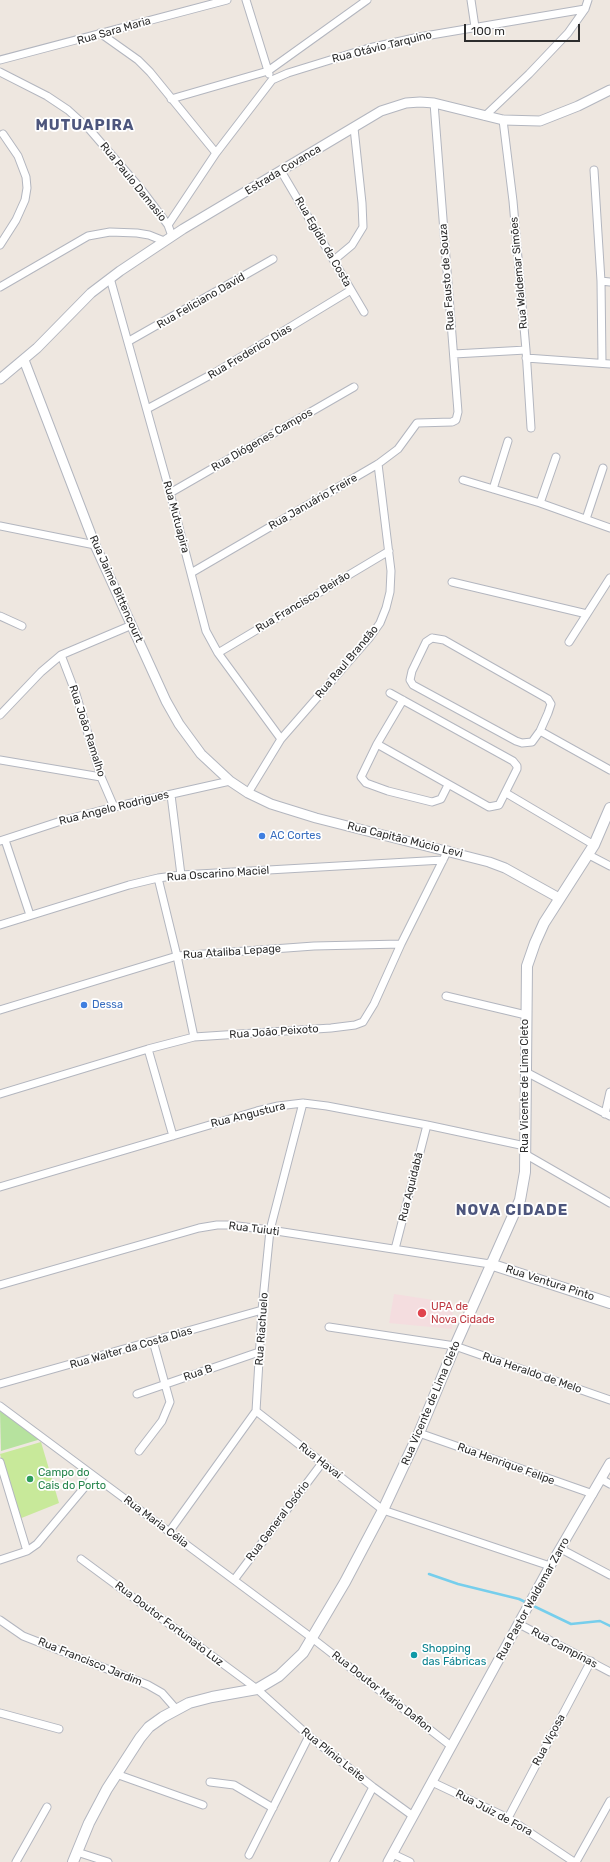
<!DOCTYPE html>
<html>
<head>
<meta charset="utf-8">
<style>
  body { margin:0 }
  #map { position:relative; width:610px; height:1862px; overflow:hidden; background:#eee7e0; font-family:Rubik,sans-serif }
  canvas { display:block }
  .scale { position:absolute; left:464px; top:24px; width:116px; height:18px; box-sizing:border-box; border:2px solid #2d2d2d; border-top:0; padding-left:5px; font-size:12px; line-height:14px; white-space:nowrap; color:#2d2d2d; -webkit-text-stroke:3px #fff; paint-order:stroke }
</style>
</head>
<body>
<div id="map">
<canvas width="610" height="1862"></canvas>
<div class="scale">100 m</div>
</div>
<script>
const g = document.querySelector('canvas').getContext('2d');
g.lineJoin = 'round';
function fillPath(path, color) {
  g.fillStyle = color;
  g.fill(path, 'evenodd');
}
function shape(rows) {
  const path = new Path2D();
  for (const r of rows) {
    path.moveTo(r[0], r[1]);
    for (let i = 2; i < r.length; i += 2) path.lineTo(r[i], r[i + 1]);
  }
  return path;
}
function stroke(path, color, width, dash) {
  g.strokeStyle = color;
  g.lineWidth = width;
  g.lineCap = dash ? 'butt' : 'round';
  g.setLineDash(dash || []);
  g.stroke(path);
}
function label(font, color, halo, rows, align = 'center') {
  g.font = font + ' Rubik,sans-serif';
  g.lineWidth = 3.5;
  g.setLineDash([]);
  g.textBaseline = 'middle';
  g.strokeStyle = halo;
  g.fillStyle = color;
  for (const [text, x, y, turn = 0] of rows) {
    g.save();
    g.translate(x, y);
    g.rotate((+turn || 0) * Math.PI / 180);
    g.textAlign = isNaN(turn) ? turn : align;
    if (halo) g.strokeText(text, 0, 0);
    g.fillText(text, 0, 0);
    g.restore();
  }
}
const medical = shape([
  [394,1294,453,1303,452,1329,389,1323]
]);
const green = shape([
  [0,1411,41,1439,1,1451]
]);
const pitch = shape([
  [41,1442,59,1503,19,1519,0,1454]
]);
const stream = shape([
  [429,1574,458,1584,519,1599,571,1624,600,1621,610,1626]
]);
const minor = shape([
  [246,0,269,74],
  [471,0,475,27],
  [100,33,138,60,150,72,216,153],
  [0,60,227,0],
  [0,72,47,96,68,110,90,130,141,189,168,225],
  [171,99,268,71,367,0],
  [485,116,529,74,568,33,585,9,588,0],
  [503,120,513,201,526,350,531,428],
  [594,170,601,281,602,362],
  [281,171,364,312],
  [172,236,168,225,216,153,272,80,288,73,369,48,419,37,585,9],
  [0,245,16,220,25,200,27,188,26,177,18,156,3,134],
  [334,260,352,245,363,227,362,203,354,128],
  [110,278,170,493,206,631,218,653,281,739],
  [601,281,610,282],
  [0,287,88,236,110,232,137,233,149,235,164,241],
  [129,341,273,259],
  [454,354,526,350],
  [526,358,610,364],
  [147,409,216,372,351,290],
  [463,480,540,503,610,528],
  [493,489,508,441],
  [170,493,354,387],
  [540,503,556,457],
  [586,519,603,468],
  [0,526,95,545],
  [191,573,378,464,398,449,417,423,452,422,456,420,458,412,434,103],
  [452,582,587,614],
  [0,616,22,626],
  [432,638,444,640,548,699,551,704,548,713,540,731,532,742,522,743,516,741,413,685,410,680,412,671,426,642,432,638],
  [569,642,610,578],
  [218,653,389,551],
  [61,655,76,694,101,777,114,807],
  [403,700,377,744,361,777,366,783,388,791,432,802,441,799,448,785],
  [0,715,41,672,61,655,132,625],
  [540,731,610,770],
  [377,744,489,807,499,805,517,769,517,766,513,761,390,693],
  [0,760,101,777],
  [248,793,281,739,370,637,380,623,386,608,390,592,391,571,378,464],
  [506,793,594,845],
  [171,795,181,875],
  [5,840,30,915],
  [0,841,61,821,114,807,230,781],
  [587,854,610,866],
  [158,878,177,956,194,1037],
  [0,925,129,885,158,878,181,875,443,860],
  [446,996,526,1015],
  [0,1010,177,956,314,946,401,944],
  [148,1049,173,1136],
  [526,1072,610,1116],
  [0,1094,148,1049,194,1037,331,1028,355,1025,363,1022,374,1004,401,944,448,850],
  [605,1114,610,1092],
  [525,1154,610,1203],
  [0,1187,257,1111,278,1106,303,1103,327,1106,427,1125,525,1146],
  [395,1249,427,1125],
  [0,1285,199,1228,217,1225,230,1225,270,1230,490,1264],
  [329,1327,455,1346,610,1400],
  [0,1384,262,1310],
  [137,1394,259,1352],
  [0,1406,312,1638,451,1746],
  [256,1411,383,1510,550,1566],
  [419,1433,593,1494],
  [139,1451,162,1421,170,1402,153,1341],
  [0,1462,27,1551],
  [601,1479,610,1484],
  [169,1532,256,1411,262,1310,270,1230,303,1103],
  [561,1549,610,1575],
  [81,1559,257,1689,309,1736,373,1787,413,1816],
  [0,1560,27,1551,37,1544,94,1476],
  [234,1580,322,1463],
  [0,1620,23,1636,148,1685,162,1693,176,1709],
  [519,1624,610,1672],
  [0,1713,59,1729],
  [116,1774,203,1805],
  [210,1782,234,1785,273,1808],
  [432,1782,508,1818,574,1862],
  [508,1818,591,1661],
  [77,1852,108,1862],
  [393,1854,410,1862],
  [249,1855,309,1736],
  [16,1862,47,1807],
  [334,1862,373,1787],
  [576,1862,610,1801]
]);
const tertiary = shape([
  [24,360,95,545,166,701,179,724,201,754,230,781,248,793,271,804,316,818,489,862,505,868,559,898],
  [0,379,37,348,91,293,120,271,183,229,381,111,406,103,420,102,434,103,503,120,540,121,578,106,610,90],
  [388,1862,550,1566,610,1463]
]);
const secondary = shape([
  [490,1264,610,1303],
  [73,1862,89,1823,107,1789,140,1738,149,1727,163,1717,189,1703,212,1697,257,1689,279,1676,303,1653,345,1582,383,1510,419,1433,455,1346,520,1200,525,1172,527,966,535,943,544,923,594,845,610,808]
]);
const markers = [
  [262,836,4,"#3f7fe0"],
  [84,1005,4,"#3f7fe0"],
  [422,1313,5,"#e0444e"],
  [30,1479,4,"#2e9e5b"],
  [414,1655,4,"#0f9aa8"]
];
const streetNames = [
  ["Rua Sara Maria",114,31,-16],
  ["Rua Otávio Tarquino",382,47,-14],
  ["Estrada Covanca",283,170,-31],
  ["Rua Paulo Damasio",133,182,51],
  ["Rua Egídio da Costa",323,242,60],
  ["Rua Waldemar Simões",519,273,-95],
  ["Rua Fausto de Souza",447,277,-94],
  ["Rua Feliciano David",201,301,-30],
  ["Rua Frederico Dias",250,352,-31],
  ["Rua Diógenes Campos",262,440,-30],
  ["Rua Januário Freire",313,502,-30],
  ["Rua Mutuapira",176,517,75],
  ["Rua Jaime Bittencourt",116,589,66],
  ["Rua Francisco Beirão",303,602,-31],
  ["Rua Raul Brandão",347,662,-50],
  ["Rua João Ramalho",87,731,72],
  ["Rua Angelo Rodrigues",114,808,-14],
  ["Rua Capitão Múcio Levi",405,840,14],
  ["Rua Oscarino Maciel",218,874,-4],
  ["Rua Ataliba Lepage",232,952,-4],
  ["Rua João Peixoto",274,1032,-4],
  ["Rua Vicente de Lima Cleto",525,1086,-90],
  ["Rua Angustura",248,1115,-14],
  ["Rua Aquidabã",411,1187,-76],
  ["Rua Tuiuti",254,1229,7],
  ["Rua Ventura Pinto",550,1283,18],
  ["Rua Riachuelo",262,1329,-86],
  ["Rua Walter da Costa Dias",131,1348,-16],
  ["Rua B",198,1373,-19],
  ["Rua Heraldo de Melo",532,1373,19],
  ["Rua Vicente de Lima Cleto",431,1403,-67],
  ["Rua Havaí",320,1461,38],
  ["Rua Henrique Felipe",506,1464,20],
  ["Rua General Osório",278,1521,-53],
  ["Rua Maria Célia",156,1522,37],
  ["Rua Pastor Waldemar Zarro",533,1599,-61],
  ["Rua Doutor Fortunato Luz",169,1624,37],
  ["Rua Campínas",564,1648,28],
  ["Rua Francisco Jardim",90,1662,22],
  ["Rua Doutor Mário Daflon",382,1692,38],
  ["Rua Viçosa",549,1740,-62],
  ["Rua Plínio Leite",333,1755,39],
  ["Rua Juiz de Fora",494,1813,28]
];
const shopNames = [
  ["AC Cortes",270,836],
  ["Dessa",92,1005]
];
const healthNames = [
  ["UPA de",431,1307],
  ["Nova Cidade",431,1320]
];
const leisureNames = [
  ["Campo do",38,1473],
  ["Cais do Porto",38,1486]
];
const cultureNames = [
  ["Shopping",422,1649],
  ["das Fábricas",422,1662]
];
const districtNames = [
  ["MUTUAPIRA",85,126],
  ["NOVA CIDADE",512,1211]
];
fillPath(medical, '#f4dddf');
fillPath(green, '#b6e29e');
fillPath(pitch, '#c8e99a');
stroke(stream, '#76ceec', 2.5);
stroke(minor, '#b3b6bf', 9);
stroke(tertiary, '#b3b6bf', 11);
stroke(secondary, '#b3b6bf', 12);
stroke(minor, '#fff', 7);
stroke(tertiary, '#fff', 9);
stroke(secondary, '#fff', 10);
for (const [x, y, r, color] of markers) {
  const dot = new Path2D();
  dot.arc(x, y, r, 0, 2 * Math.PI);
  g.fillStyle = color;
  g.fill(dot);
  stroke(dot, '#fff', 1.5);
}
label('11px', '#2d2d2d', '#fff', streetNames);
label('11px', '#366cbe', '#fff', shopNames, 'left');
label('11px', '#be3a42', '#fff', healthNames, 'left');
label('11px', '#27864d', '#fff', leisureNames, 'left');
label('11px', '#0d838f', '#fff', cultureNames, 'left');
g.letterSpacing = '1px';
label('bold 15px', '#4d567d', '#fff', districtNames);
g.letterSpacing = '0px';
</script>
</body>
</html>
